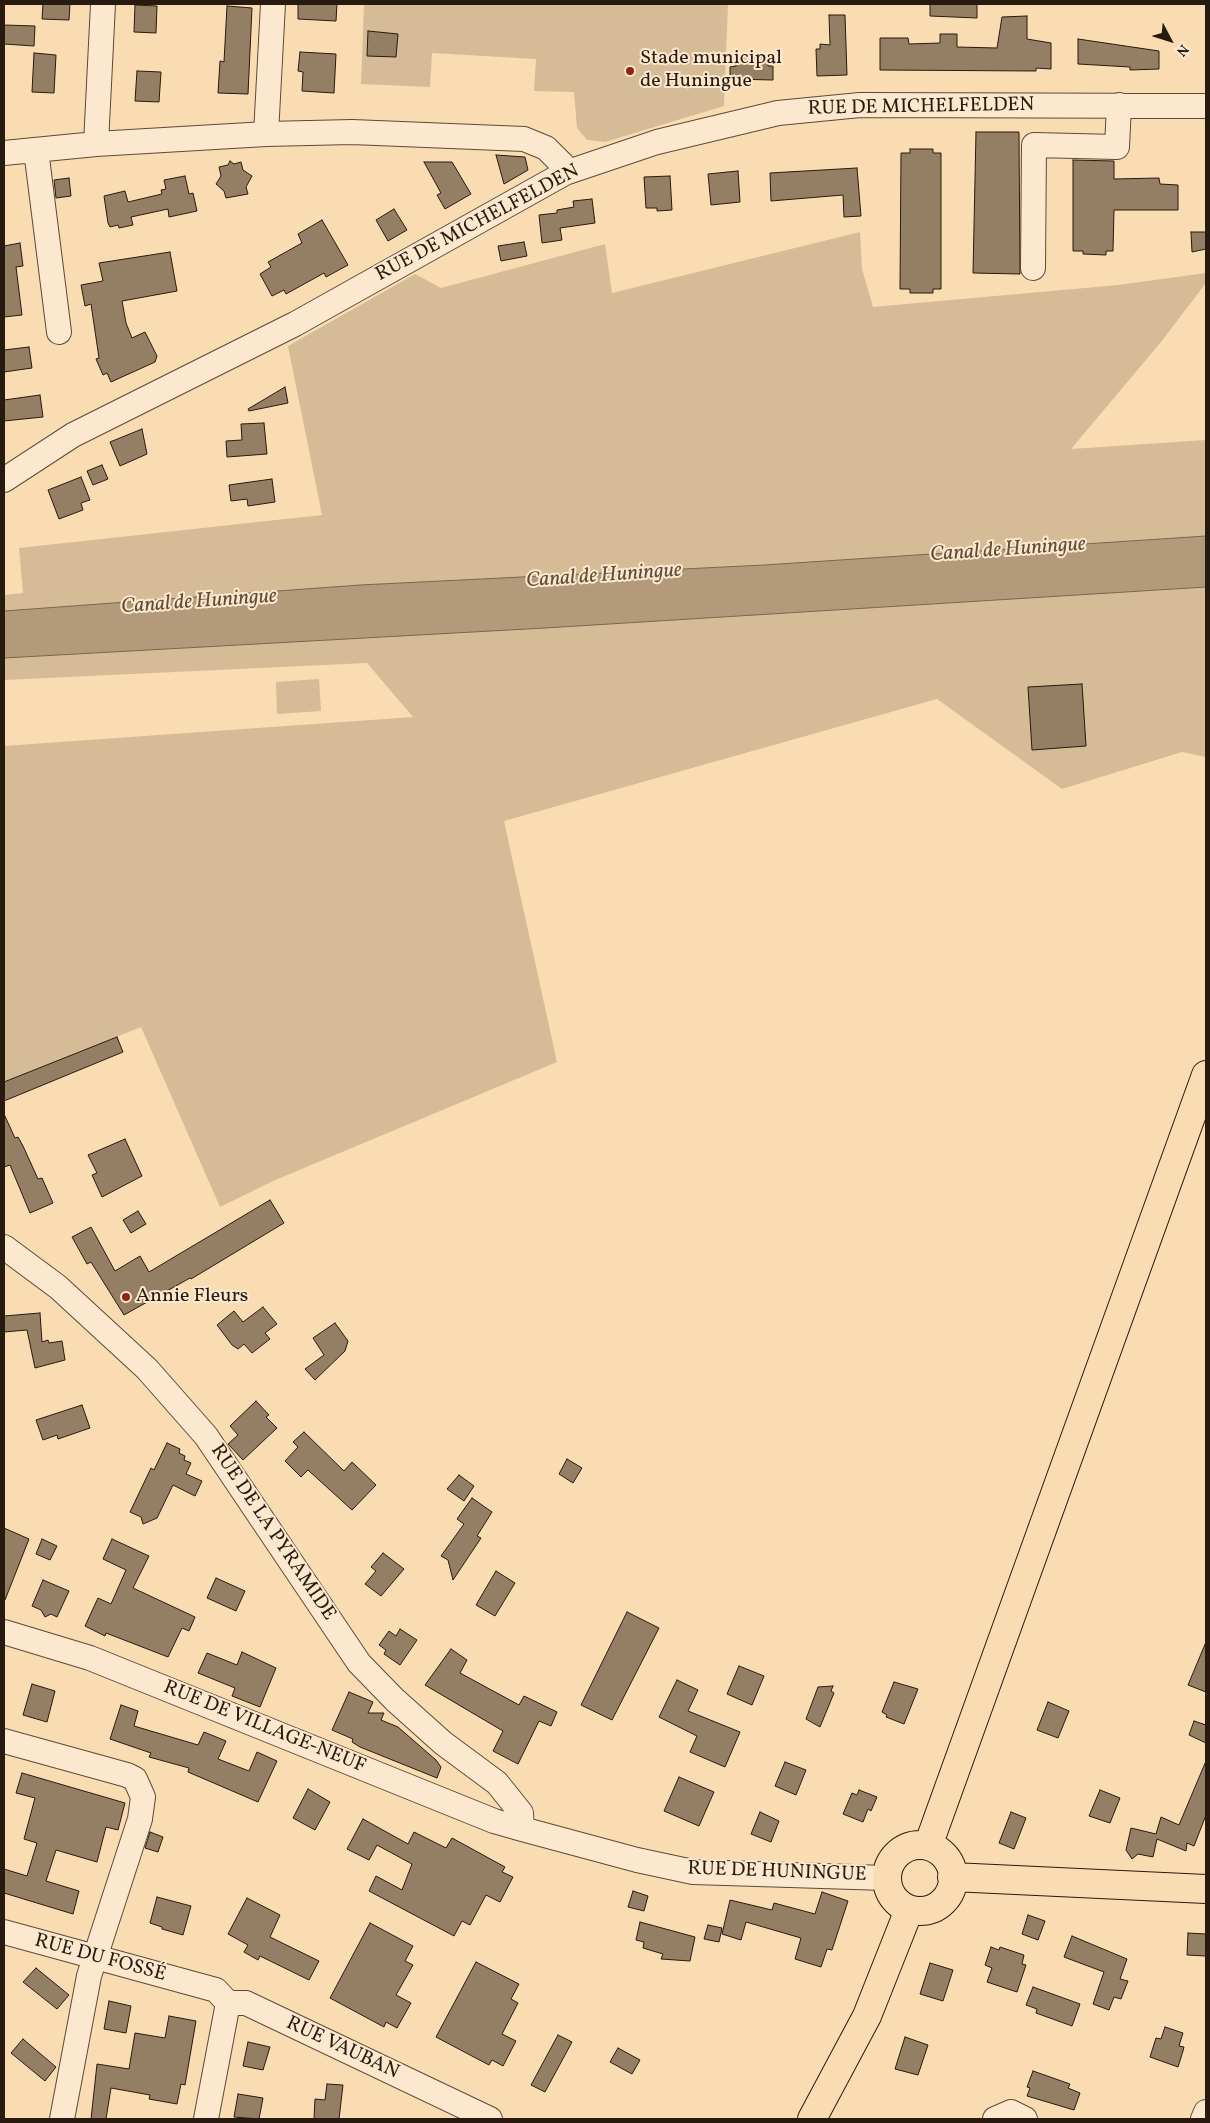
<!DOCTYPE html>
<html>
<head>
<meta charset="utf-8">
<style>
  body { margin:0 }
  #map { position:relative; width:1210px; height:2123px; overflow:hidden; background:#fadcb3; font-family:Vollkorn,serif }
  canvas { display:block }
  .frame { position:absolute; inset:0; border:5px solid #281a0f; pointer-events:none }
  .north { position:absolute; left:1145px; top:15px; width:50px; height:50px; -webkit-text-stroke:4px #fce8ce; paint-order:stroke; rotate:130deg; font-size:14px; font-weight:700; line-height:20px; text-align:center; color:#281a0f }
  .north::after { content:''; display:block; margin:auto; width:18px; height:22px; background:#281a0f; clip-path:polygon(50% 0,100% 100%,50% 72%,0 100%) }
</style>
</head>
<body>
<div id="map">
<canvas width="1210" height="2123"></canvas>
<div class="frame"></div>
<div class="north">N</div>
</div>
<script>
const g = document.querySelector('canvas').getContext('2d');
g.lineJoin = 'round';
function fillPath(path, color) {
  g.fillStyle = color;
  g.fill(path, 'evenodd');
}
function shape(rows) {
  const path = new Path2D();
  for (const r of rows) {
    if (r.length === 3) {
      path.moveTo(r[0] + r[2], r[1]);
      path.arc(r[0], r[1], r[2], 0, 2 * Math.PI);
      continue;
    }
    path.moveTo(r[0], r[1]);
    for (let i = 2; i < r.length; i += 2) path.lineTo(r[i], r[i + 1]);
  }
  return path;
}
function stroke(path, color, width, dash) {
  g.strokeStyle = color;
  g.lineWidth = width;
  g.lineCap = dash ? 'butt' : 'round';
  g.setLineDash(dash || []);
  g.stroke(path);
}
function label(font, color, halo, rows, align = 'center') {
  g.font = font + ' Vollkorn,serif';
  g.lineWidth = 4;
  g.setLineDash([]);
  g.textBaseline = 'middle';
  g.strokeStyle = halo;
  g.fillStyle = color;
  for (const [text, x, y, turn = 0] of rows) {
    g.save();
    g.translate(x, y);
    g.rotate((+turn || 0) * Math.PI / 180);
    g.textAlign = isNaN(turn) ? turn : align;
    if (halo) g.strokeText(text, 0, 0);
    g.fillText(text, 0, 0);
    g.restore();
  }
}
const green = shape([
  [364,4,728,4,724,106,605,142,587,140,577,128,574,92,534,91,536,59,432,53,430,87,361,84],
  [860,232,862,269,873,307,1118,285,1206,273,1206,283,1161,342,1071,449,1206,440,1206,757,1182,752,1062,789,937,699,504,821,557,1062,273,1181,220,1207,141,1027,4,1082,4,746,413,717,367,663,4,680,4,595,23,593,19,548,322,515,288,346,415,274,441,288,605,244,612,293],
  [319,679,321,711,277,714,276,682]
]);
const water = shape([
  [1206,536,1206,587,545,628,4,658,4,611,360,585,764,565,1206,536]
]);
const building = shape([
  [43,4,70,4,69,20,42,19,43,4],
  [298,4,337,4,336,21,298,19,298,4],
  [930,4,977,4,977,18,930,16,930,4],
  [135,5,157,6,156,33,134,32,135,5],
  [227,6,252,8,248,94,218,93,220,61,224,62,227,6],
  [829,15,845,15,847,75,817,76,816,49,820,49,820,44,830,45,829,15],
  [1027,16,1027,39,1051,43,1051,69,1036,68,1036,71,880,70,880,38,908,38,909,44,940,43,940,34,957,34,957,47,997,48,1002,17,1027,16],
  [4,25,35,26,34,46,4,44,4,25],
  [368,31,398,34,396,57,367,56,368,31],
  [1078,39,1159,51,1159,69,1130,70,1130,67,1078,64,1078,39],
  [300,52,336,54,334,93,302,91,303,72,298,71,300,52],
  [34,53,56,55,54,93,32,92,34,53],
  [736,57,768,57,768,66,773,66,773,80,730,79,730,67,736,66,736,57],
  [137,71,161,72,159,102,135,101,137,71],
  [976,132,1019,132,1020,274,973,273,976,132],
  [910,149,933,149,933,153,941,153,941,289,933,289,933,293,910,293,910,289,900,289,901,153,910,153,910,149],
  [496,155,525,157,528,170,504,184,496,155],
  [1073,160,1114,161,1114,179,1159,178,1160,184,1178,185,1178,210,1114,210,1113,251,1106,251,1106,255,1083,254,1083,251,1073,251,1073,160],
  [230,161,234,164,241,162,243,170,252,176,246,187,248,194,226,198,224,191,216,184,221,176,219,167,228,165,230,161],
  [424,162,452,162,471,194,445,209,437,195,441,193,424,162],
  [857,168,861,216,844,217,843,195,771,201,770,173,857,168],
  [738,171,740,202,711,205,708,174,738,171],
  [185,176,189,194,193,193,197,211,169,217,168,209,131,217,133,225,119,228,118,225,110,227,108,223,104,196,125,191,128,202,162,194,161,190,166,189,164,180,185,176],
  [670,176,672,210,657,211,657,208,646,208,644,177,670,176],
  [69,178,71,196,56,198,54,180,69,178],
  [592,199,595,223,560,228,562,240,542,243,539,215,557,213,557,210,574,207,573,201,592,199],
  [394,209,407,230,388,241,376,220,394,209],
  [322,220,348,265,326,277,324,273,286,294,284,290,272,296,260,274,271,267,268,262,302,243,298,234,322,220],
  [1191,232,1206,232,1206,249,1192,252,1191,232],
  [524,242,527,256,501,261,498,246,524,242],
  [20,243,23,266,16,267,22,315,4,317,4,246,20,243],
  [170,252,177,291,122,301,126,323,132,338,145,332,157,356,155,362,111,382,107,373,103,375,96,359,99,358,91,304,85,306,81,285,103,281,99,263,170,252],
  [29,347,32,368,4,372,4,350,29,347],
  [285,387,288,403,249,411,248,409,285,387],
  [40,395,43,417,4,421,4,400,40,395],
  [264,423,267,454,227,457,226,441,242,440,241,424,264,423],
  [142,429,147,454,120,466,110,442,142,429],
  [102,465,108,479,93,485,87,471,102,465],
  [81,477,90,500,81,503,83,510,59,519,48,490,81,477],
  [272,479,275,502,248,506,247,499,231,501,229,485,272,479],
  [1082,684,1086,746,1032,750,1028,687,1082,684],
  [117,1037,123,1052,4,1101,4,1082,117,1037],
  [4,1114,15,1138,18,1137,23,1146,38,1179,42,1178,53,1203,30,1213,10,1165,4,1167,4,1114],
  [125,1139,142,1176,102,1197,92,1175,97,1173,88,1155,125,1139],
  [270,1200,284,1223,191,1279,190,1278,124,1315,91,1262,87,1264,72,1237,91,1227,115,1271,140,1256,149,1272,270,1200],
  [138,1211,146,1224,131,1233,123,1220,138,1211],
  [263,1307,277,1324,265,1333,270,1339,252,1353,244,1344,238,1349,232,1345,217,1325,234,1311,243,1322,263,1307],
  [40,1313,42,1342,48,1340,49,1343,62,1341,65,1360,35,1368,27,1330,4,1332,4,1316,40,1313],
  [335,1323,348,1341,345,1351,315,1380,305,1369,324,1355,313,1338,335,1323],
  [256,1401,269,1415,266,1417,277,1428,243,1460,228,1444,238,1435,230,1426,256,1401],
  [82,1405,90,1428,58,1439,57,1435,43,1440,36,1420,82,1405],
  [304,1432,344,1471,352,1462,376,1485,352,1510,308,1470,301,1477,285,1461,298,1447,293,1442,304,1432],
  [167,1443,180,1449,179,1453,185,1456,184,1460,191,1463,186,1474,202,1481,195,1496,173,1485,157,1518,143,1524,141,1517,130,1512,151,1468,154,1470,167,1443],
  [567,1459,582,1468,573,1483,559,1474,567,1459],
  [459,1475,474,1486,464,1501,447,1489,459,1475],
  [472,1498,492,1512,477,1536,481,1538,453,1580,448,1560,441,1556,464,1524,457,1519,472,1498],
  [4,1528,29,1539,5,1600,4,1600,4,1528],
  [42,1539,57,1546,50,1560,36,1554,42,1539],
  [112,1539,149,1556,133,1588,195,1617,189,1631,182,1628,168,1657,106,1633,105,1636,85,1626,98,1598,111,1604,126,1570,103,1559,112,1539],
  [383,1553,404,1569,381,1596,365,1584,376,1571,371,1567,383,1553],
  [496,1571,515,1583,495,1616,476,1605,496,1571],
  [216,1578,245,1591,236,1611,207,1598,216,1578],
  [43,1580,69,1591,57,1617,51,1614,45,1617,41,1610,32,1606,43,1580],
  [627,1612,659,1628,612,1720,581,1705,627,1612],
  [400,1629,417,1640,400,1665,384,1654,386,1650,379,1645,389,1631,396,1636,400,1629],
  [1206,1642,1206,1692,1188,1685,1206,1642],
  [451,1649,467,1660,460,1673,519,1705,524,1696,557,1712,551,1726,539,1721,518,1764,493,1751,503,1731,425,1685,451,1649],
  [242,1652,276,1668,260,1707,232,1696,235,1688,198,1673,207,1653,237,1665,242,1652],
  [739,1666,764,1676,752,1705,727,1694,739,1666],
  [677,1680,698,1690,688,1711,740,1732,725,1767,690,1752,697,1736,659,1717,677,1680],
  [894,1682,918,1689,904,1724,886,1717,887,1715,882,1712,894,1682],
  [32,1684,55,1691,47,1722,23,1715,32,1684],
  [833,1686,831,1691,834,1693,820,1727,806,1719,818,1687,833,1686],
  [349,1692,373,1702,368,1713,384,1713,381,1720,398,1727,436,1760,441,1767,437,1778,360,1747,352,1742,353,1739,332,1730,349,1692],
  [1048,1702,1069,1711,1058,1738,1037,1730,1048,1702],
  [121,1705,138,1711,134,1726,198,1745,204,1732,226,1741,218,1759,249,1771,257,1752,277,1761,258,1802,188,1772,189,1768,149,1757,151,1753,110,1739,121,1705],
  [1194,1721,1206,1725,1206,1743,1189,1735,1194,1721],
  [1206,1761,1206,1815,1194,1846,1187,1843,1186,1851,1157,1839,1153,1857,1138,1854,1132,1859,1126,1850,1131,1828,1156,1834,1161,1817,1179,1825,1206,1761],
  [785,1762,806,1770,796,1795,775,1786,785,1762],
  [22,1773,125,1803,118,1830,106,1827,97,1862,56,1850,46,1881,79,1891,73,1914,4,1893,4,1869,27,1876,37,1843,24,1839,35,1798,16,1793,22,1773],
  [679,1777,714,1792,699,1826,664,1811,679,1777],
  [308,1789,330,1802,315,1830,293,1818,308,1789],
  [859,1790,877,1797,871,1811,868,1809,863,1822,843,1814,852,1793,857,1795,859,1790],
  [1100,1790,1120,1798,1110,1823,1089,1816,1100,1790],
  [760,1812,779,1821,771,1842,751,1834,760,1812],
  [1011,1812,1026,1818,1014,1849,999,1843,1011,1812],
  [363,1819,408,1844,414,1832,446,1848,452,1838,505,1867,502,1872,513,1877,500,1902,486,1895,470,1925,462,1921,454,1936,369,1891,376,1876,402,1890,412,1864,377,1845,369,1860,347,1849,363,1819],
  [150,1832,163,1837,158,1852,145,1848,150,1832],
  [633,1891,648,1896,644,1911,628,1907,633,1891],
  [822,1892,848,1901,832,1950,827,1949,821,1967,795,1959,801,1938,746,1922,741,1940,722,1934,730,1900,772,1910,774,1903,815,1914,822,1892],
  [157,1897,191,1906,183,1935,162,1929,162,1927,150,1923,157,1897],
  [247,1898,280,1915,270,1937,319,1961,309,1980,260,1956,258,1960,244,1952,248,1945,228,1934,247,1898],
  [1028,1915,1045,1921,1038,1940,1022,1934,1028,1915],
  [640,1922,695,1937,690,1961,661,1959,663,1954,643,1948,644,1942,636,1940,640,1922],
  [370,1923,413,1946,405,1961,413,1965,396,1995,411,2003,397,2028,386,2022,384,2027,330,1998,370,1923],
  [708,1925,722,1928,719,1942,704,1939,708,1925],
  [1188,1933,1206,1934,1206,1956,1187,1955,1188,1933],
  [1072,1936,1127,1959,1120,1979,1128,1981,1121,1999,1114,1997,1109,2010,1093,2004,1104,1972,1064,1957,1072,1936],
  [991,1947,999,1950,1000,1947,1024,1955,1022,1964,1026,1965,1017,1992,987,1982,992,1968,985,1965,991,1947],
  [476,1962,519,1984,511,1999,518,2003,502,2034,516,2041,503,2066,492,2060,489,2065,436,2037,476,1962],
  [930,1963,953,1970,943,2001,920,1994,930,1963],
  [36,1968,69,1995,57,2009,23,1982,36,1968],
  [1033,1987,1080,2004,1072,2026,1036,2013,1037,2009,1026,2005,1033,1987],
  [109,2001,131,2006,126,2033,104,2029,109,2001],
  [169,2016,196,2021,185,2085,181,2084,177,2104,149,2099,150,2095,111,2088,106,2119,91,2119,97,2064,129,2069,135,2033,165,2038,169,2016],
  [1165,2027,1183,2033,1179,2046,1184,2047,1183,2051,1178,2067,1150,2057,1156,2038,1161,2039,1165,2027],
  [558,2035,572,2042,545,2092,531,2085,558,2035],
  [905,2037,928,2045,918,2075,895,2069,905,2037],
  [23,2039,56,2067,45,2081,11,2053,23,2039],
  [248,2042,270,2047,263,2070,243,2066,248,2042],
  [618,2048,640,2060,632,2074,610,2062,618,2048],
  [1033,2071,1070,2084,1068,2088,1080,2093,1074,2110,1027,2096,1030,2088,1027,2087,1033,2071],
  [327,2084,343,2085,339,2119,314,2119,315,2099,325,2100,327,2084],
  [238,2094,263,2098,259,2119,234,2117,238,2094]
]);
const minor = shape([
  [266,134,273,4],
  [96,144,103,4],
  [36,150,59,332],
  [4,153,96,144,266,134,352,132,524,139,546,148,563,165,565,173],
  [1033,268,1034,145,1117,147,1119,105],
  [4,480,73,435,295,324,565,173,657,142,778,113,860,105,1206,106],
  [4,1247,58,1287,147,1369,206,1436,359,1663,395,1700,443,1743,497,1783,521,1813,522,1829],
  [4,1632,90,1658,494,1821,522,1829,637,1860,693,1872,886,1878],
  [4,1741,127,1775,135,1779,143,1797,140,1819,89,1976,62,2119],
  [4,1932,216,1990,228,2003,246,2003,490,2119],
  [206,2119,228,2003],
  [995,2119,1011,2112,1025,2119],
  [1203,2119,1206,2112]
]);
const major = shape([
  [920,1878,33],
  [928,1846,1206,1075],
  [952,1877,1206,1889],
  [812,2119,867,2016,909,1910]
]);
const markers = [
  [630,71,5,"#8f2418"],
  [126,1297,5,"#8f2418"]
];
const poiNames = [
  ["Stade municipal",640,59],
  ["de Huningue",640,82],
  ["Annie Fleurs",136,1297]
];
const streetNames = [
  ["RUE DE MICHELFELDEN",921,108,-1],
  ["RUE DE MICHELFELDEN",478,224,-28],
  ["RUE DE LA PYRAMIDE",272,1533,56],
  ["RUE DE VILLAGE-NEUF",264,1728,22],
  ["RUE DE HUNINGUE",777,1873,2],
  ["RUE DU FOSSÉ",100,1959,15],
  ["RUE VAUBAN",342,2049,25]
];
const waterNames = [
  ["Canal de Huningue",1008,551,-4],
  ["Canal de Huningue",604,577,-4],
  ["Canal de Huningue",199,603,-4]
];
fillPath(green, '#d6bb97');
fillPath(water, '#b39a7b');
stroke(water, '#7b6750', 1);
fillPath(building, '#957f64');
stroke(building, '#281a0f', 1);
stroke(minor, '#5c4a38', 26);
stroke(major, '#281a0f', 30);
stroke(minor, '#fce8ce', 24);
stroke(major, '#fadcb3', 28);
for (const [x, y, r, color] of markers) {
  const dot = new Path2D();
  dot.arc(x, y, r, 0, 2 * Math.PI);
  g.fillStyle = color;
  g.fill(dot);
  stroke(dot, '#fce8ce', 2);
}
label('20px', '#281a0f', '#fce8ce', poiNames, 'left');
label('20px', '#281a0f', '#fce8ce', streetNames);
label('italic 21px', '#604d3a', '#fce8ce', waterNames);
</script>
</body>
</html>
